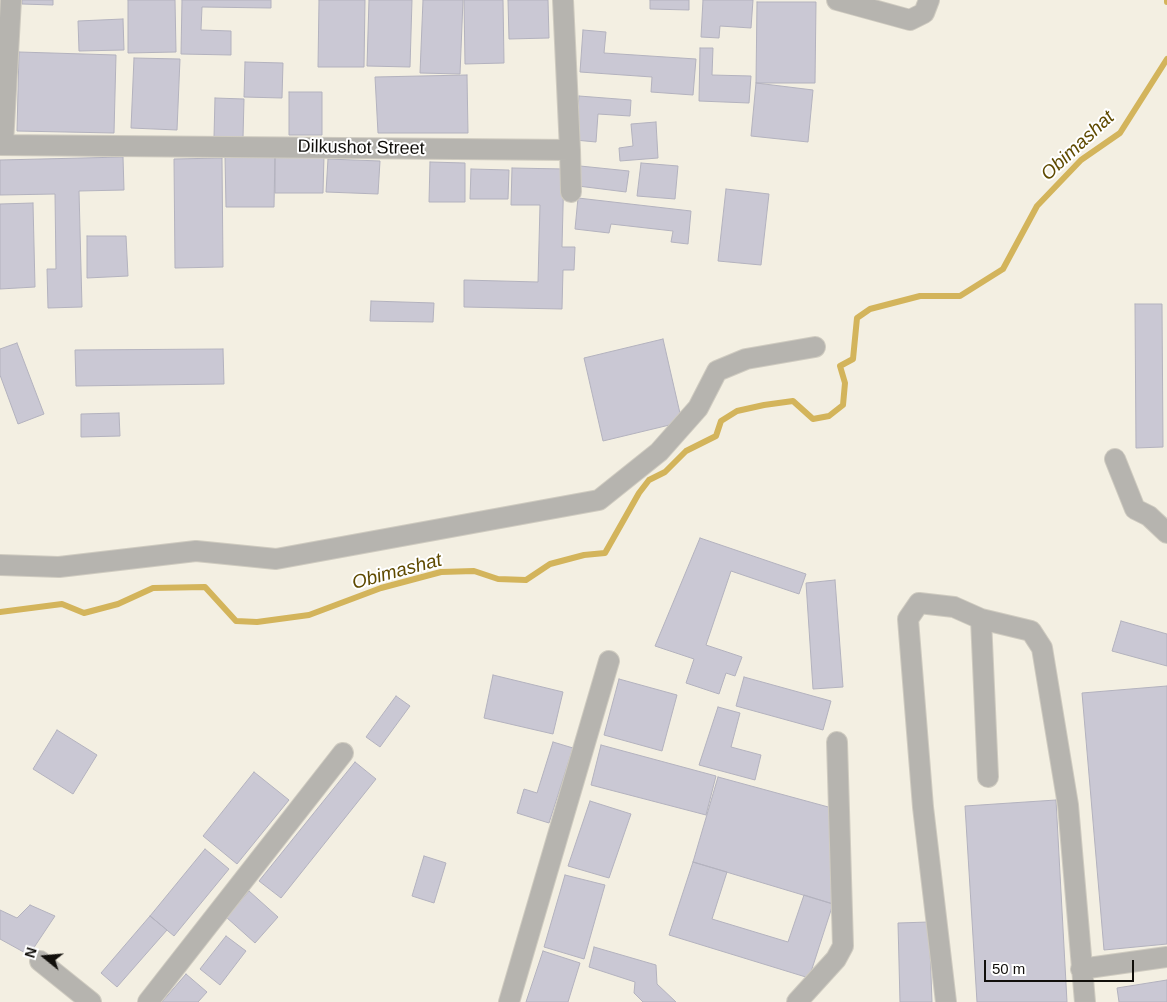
<!DOCTYPE html>
<html>
<head>
<meta charset="utf-8">
<style>
  body { margin:0 }
  #map { position:relative; width:1167px; height:1002px; overflow:hidden; background:#f3efe2; font-family:Helvetica,sans-serif }
  canvas { display:block }
  .north { position:absolute; left:20px; top:932px; width:50px; height:50px; -webkit-text-stroke:4px #fff; paint-order:stroke; rotate:287deg; font-size:14px; font-weight:700; line-height:20px; text-align:center; color:#110f0b }
  .north::after { content:''; display:block; margin:auto; width:18px; height:22px; background:#110f0b; clip-path:polygon(50% 0,100% 100%,50% 72%,0 100%) }
  .scale { position:absolute; left:984px; top:960px; width:150px; height:22px; box-sizing:border-box; border:2px solid #110f0b; border-top:0; padding-left:6px; font-size:15px; line-height:18px; white-space:nowrap; color:#110f0b; -webkit-text-stroke:4px #fff; paint-order:stroke }
</style>
</head>
<body>
<div id="map">
<canvas width="1167" height="1002"></canvas>
<div class="north">N</div>
<div class="scale">50 m</div>
</div>
<script>
const g = document.querySelector('canvas').getContext('2d');
g.lineJoin = 'round';
function shape(rows) {
  const path = new Path2D();
  for (const r of rows) {
    path.moveTo(r[0], r[1]);
    for (let i = 2; i < r.length; i += 2) path.lineTo(r[i], r[i + 1]);
  }
  return path;
}
function stroke(path, color, width, dash) {
  g.strokeStyle = color;
  g.lineWidth = width;
  g.lineCap = dash ? 'butt' : 'round';
  g.setLineDash(dash || []);
  g.stroke(path);
}
function fillPath(path, color) {
  g.fillStyle = color;
  g.fill(path, 'evenodd');
}
function label(font, color, halo, rows, align = 'center') {
  g.font = font + ' Helvetica,sans-serif';
  g.lineWidth = 4;
  g.setLineDash([]);
  g.textBaseline = 'middle';
  g.strokeStyle = halo;
  g.fillStyle = color;
  for (const [text, x, y, turn = 0] of rows) {
    g.save();
    g.translate(x, y);
    g.rotate((+turn || 0) * Math.PI / 180);
    g.textAlign = isNaN(turn) ? turn : align;
    if (halo) g.strokeText(text, 0, 0);
    g.fillText(text, 0, 0);
    g.restore();
  }
}
const stream = shape([
  [1167,0,1167,2],
  [0,612,62,604,84,613,118,604,153,588,205,587,236,621,257,622,309,615,381,588,441,572,474,571,498,579,526,580,550,564,584,555,605,553,639,493,649,480,665,472,686,451,716,436,721,421,737,411,764,405,793,401,813,419,829,416,843,405,845,383,840,366,853,359,857,318,870,309,920,296,960,296,1003,269,1037,206,1081,160,1120,133,1167,59]
]);
const building = shape([
  [22,0,53,0,53,5,22,4,22,0],
  [128,0,175,0,176,52,128,53,128,0],
  [182,0,271,0,271,8,202,7,201,30,231,31,231,55,181,54,182,0],
  [319,0,365,0,364,67,318,67,319,0],
  [369,0,412,0,410,67,367,66,369,0],
  [423,0,463,0,460,74,420,73,423,0],
  [464,0,503,0,504,63,465,64,464,0],
  [508,0,548,0,549,38,509,39,508,0],
  [650,0,689,0,689,10,650,9,650,0],
  [703,0,753,0,751,28,720,26,719,38,701,37,703,0],
  [757,2,816,2,815,83,756,83,757,2],
  [123,19,124,50,79,51,78,21,123,19],
  [583,30,606,32,604,53,696,59,693,95,651,92,652,77,580,72,583,30],
  [700,48,713,48,712,75,751,76,749,103,699,101,700,48],
  [19,52,116,55,114,133,17,131,19,52],
  [134,58,180,59,177,130,131,128,134,58],
  [245,62,283,63,282,98,244,97,245,62],
  [467,75,468,133,378,133,375,77,467,75],
  [756,83,813,90,808,142,751,136,756,83],
  [289,92,322,92,322,135,289,135,289,92],
  [579,96,631,100,630,116,598,114,596,142,575,140,579,96],
  [215,98,244,99,243,138,214,137,215,98],
  [656,122,658,158,620,161,619,148,633,146,631,124,656,122],
  [275,153,274,207,226,207,225,156,275,153],
  [275,156,324,156,323,193,275,193,275,156],
  [123,157,124,190,79,191,82,307,48,308,47,269,56,269,55,194,0,195,0,160,123,157],
  [222,158,223,267,175,268,174,159,222,158],
  [328,159,380,161,378,194,326,192,328,159],
  [430,162,465,163,465,202,429,202,430,162],
  [641,163,678,166,675,199,637,196,641,163],
  [580,166,629,171,626,192,578,186,580,166],
  [512,168,564,169,562,247,575,247,574,270,563,270,562,309,464,307,464,280,538,282,540,205,511,205,512,168],
  [471,169,509,170,508,199,470,199,471,169],
  [726,189,769,194,761,265,718,261,726,189],
  [578,198,691,211,688,244,671,242,673,231,611,224,609,233,575,229,578,198],
  [33,203,35,287,0,289,0,204,33,203],
  [87,236,126,236,128,276,87,278,87,236],
  [371,301,434,303,433,322,370,321,371,301],
  [1135,304,1162,304,1163,447,1136,448,1135,304],
  [663,339,682,422,603,441,584,358,663,339],
  [17,343,44,414,18,424,0,375,0,349,17,343],
  [223,349,224,384,76,386,75,350,223,349],
  [119,413,120,436,81,437,81,414,119,413],
  [700,538,806,574,799,594,731,571,706,645,742,657,735,676,726,673,719,694,686,683,694,659,655,646,700,538],
  [835,580,843,687,813,689,806,583,835,580],
  [1121,621,1167,634,1167,666,1112,651,1121,621],
  [493,675,563,692,553,734,484,718,493,675],
  [744,677,831,701,823,730,736,706,744,677],
  [619,679,677,695,662,751,604,735,619,679],
  [1167,686,1167,944,1104,950,1082,693,1167,686],
  [396,696,410,706,380,747,366,737,396,696],
  [718,707,740,713,731,747,761,755,755,780,699,765,718,707],
  [57,730,97,755,73,794,33,769,57,730],
  [553,742,573,748,549,823,517,813,524,789,537,793,553,742],
  [601,745,716,776,706,815,591,785,601,745],
  [355,762,376,779,281,898,259,881,355,762],
  [254,772,289,800,237,864,203,836,254,772],
  [718,777,832,808,833,904,693,862,718,777],
  [1056,800,1067,1002,977,1002,965,806,1056,800],
  [590,801,631,814,609,878,568,866,590,801],
  [205,849,229,869,174,936,150,916,205,849],
  [424,856,446,863,434,903,412,896,424,856],
  [693,862,727,872,712,919,788,942,804,895,833,904,809,978,669,935,693,862],
  [565,875,605,885,584,959,544,947,565,875],
  [249,891,278,917,255,943,226,917,249,891],
  [30,905,55,916,29,955,0,939,0,910,17,918,30,905],
  [150,916,167,930,117,987,101,973,150,916],
  [929,922,932,1002,900,1002,898,923,929,922],
  [226,936,246,951,220,985,200,969,226,936],
  [594,947,656,965,657,984,676,1002,643,1002,634,993,635,982,589,967,594,947],
  [543,951,580,963,568,1002,526,1002,543,951],
  [186,974,207,992,198,1002,162,1002,186,974],
  [1167,980,1167,1002,1119,1002,1117,988,1167,980]
]);
const minor = shape([
  [837,0,910,20,924,13,929,0],
  [3,144,11,0],
  [0,145,570,150,563,0],
  [570,150,571,192],
  [1115,459,1135,509,1149,516,1167,533],
  [0,565,59,567,196,551,276,559,599,500,659,452,698,408,717,371,746,359,815,347],
  [981,619,988,777],
  [40,961,91,1002],
  [1081,969,1167,957],
  [148,1002,343,753],
  [509,1002,609,661],
  [797,1002,836,959,843,946,837,742],
  [946,1002,923,807,908,619,919,603,954,607,981,619,1031,631,1042,648,1068,805,1085,1002]
]);
const streetNames = [
  ["Dilkushot Street",361,148,1]
];
const waterNames = [
  ["Obimashat",1078,146,-43],
  ["Obimashat",397,572,-15]
];
stroke(stream, '#d3b45b', 6);
fillPath(building, '#cac8d4');
stroke(building, '#b3b2be', 1);
stroke(minor, '#cfcbc0', 22);
stroke(minor, '#b6b4af', 20);
label('18px', '#110f0b', '#fff', streetNames);
label('italic 19px', '#5f4a00', '#fff', waterNames);
</script>
</body>
</html>
